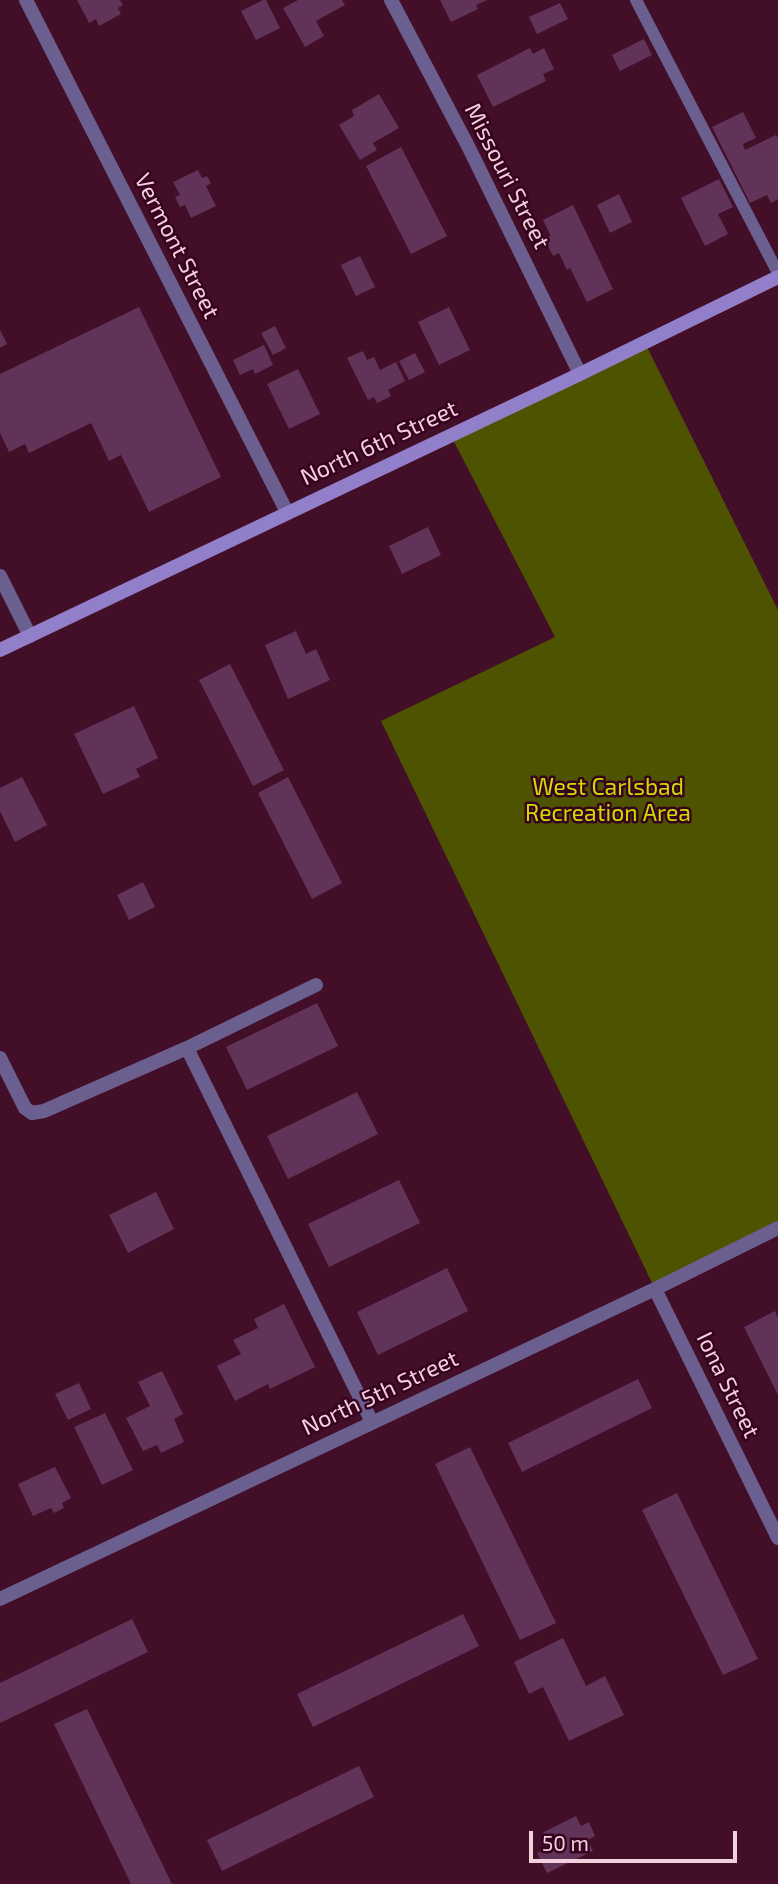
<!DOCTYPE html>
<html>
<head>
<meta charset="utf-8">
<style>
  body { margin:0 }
  #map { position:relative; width:778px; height:1884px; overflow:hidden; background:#430e28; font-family:"Exo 2",sans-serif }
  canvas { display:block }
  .scale { position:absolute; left:529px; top:1831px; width:208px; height:32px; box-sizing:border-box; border:4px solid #f3d0dd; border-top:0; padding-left:9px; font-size:21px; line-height:24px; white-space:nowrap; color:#f3d0dd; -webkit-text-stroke:5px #38031f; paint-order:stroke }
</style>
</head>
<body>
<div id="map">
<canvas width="778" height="1884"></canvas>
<div class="scale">50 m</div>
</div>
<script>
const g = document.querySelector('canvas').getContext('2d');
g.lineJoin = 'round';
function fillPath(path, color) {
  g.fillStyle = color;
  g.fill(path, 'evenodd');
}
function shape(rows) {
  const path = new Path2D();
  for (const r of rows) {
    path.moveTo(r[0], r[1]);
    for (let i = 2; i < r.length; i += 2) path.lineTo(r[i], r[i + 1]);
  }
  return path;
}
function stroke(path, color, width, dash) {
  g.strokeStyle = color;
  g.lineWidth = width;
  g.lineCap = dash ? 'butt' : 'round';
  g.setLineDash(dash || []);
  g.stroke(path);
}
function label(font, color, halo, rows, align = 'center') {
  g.font = font + ' "Exo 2",sans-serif';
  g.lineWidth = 5;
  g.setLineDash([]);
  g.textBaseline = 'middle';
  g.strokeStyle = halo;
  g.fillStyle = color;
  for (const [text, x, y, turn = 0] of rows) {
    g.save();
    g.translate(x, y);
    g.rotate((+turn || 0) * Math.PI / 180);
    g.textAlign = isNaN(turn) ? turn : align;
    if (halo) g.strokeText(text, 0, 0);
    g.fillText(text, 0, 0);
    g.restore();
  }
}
const green = shape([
  [645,343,778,610,778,1228,655,1289,381,721,555,637,450,434]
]);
const building = shape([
  [77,0,120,0,123,5,118,8,121,14,99,26,96,19,89,23],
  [263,0,266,0,280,28,256,40,241,11],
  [298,0,342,0,345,5,316,21,324,36,305,47,283,8],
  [440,0,487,0,476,5,478,9,451,22],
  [560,3,568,19,537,34,529,17],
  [644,39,652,55,620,71,612,55],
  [530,48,533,54,544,48,554,69,543,74,546,81,493,107,477,75],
  [379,94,399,128,373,143,377,150,360,160,339,125,354,116,352,110],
  [743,112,756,138,743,144,745,150,776,135,778,138,778,199,771,203,767,195,750,203,712,127],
  [401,147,447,236,411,254,366,166],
  [198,170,202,178,207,176,211,183,206,186,216,206,191,218,185,205,180,207,175,197,180,195,173,182],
  [719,179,733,207,718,214,728,234,705,246,681,198],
  [619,194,632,222,610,233,597,205],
  [573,205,613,289,587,302,570,268,567,270,559,253,553,256,544,238,551,236,543,220],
  [360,256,375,287,356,296,341,265],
  [139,307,221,477,149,512,121,455,109,461,91,423,29,453,25,444,9,452,0,433,0,374],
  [449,307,470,350,439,365,418,322],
  [275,326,286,348,273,355,261,333],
  [0,330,7,344,0,348],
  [264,345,273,365,255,374,253,369,240,375,233,360],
  [363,351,367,360,374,357,380,370,396,362,405,381,388,390,391,396,377,403,374,397,368,400,347,358],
  [415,353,425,372,409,380,399,361],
  [298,369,320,414,289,429,267,384],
  [428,527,441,555,402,574,389,546],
  [296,631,306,654,316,649,330,680,288,699,265,645],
  [230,664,284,770,253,786,199,680],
  [134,706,158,758,136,769,140,777,103,794,74,734],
  [22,777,47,825,15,842,0,811,0,788],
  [288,777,342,883,312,899,258,793],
  [143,882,155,907,129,920,117,895],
  [317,1003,338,1046,247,1090,226,1047],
  [357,1092,378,1134,288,1179,267,1136],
  [399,1180,420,1223,329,1267,308,1224],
  [156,1192,174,1229,128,1253,109,1215],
  [447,1268,468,1311,378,1355,357,1312],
  [284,1304,315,1367,270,1389,268,1384,235,1401,217,1366,241,1354,233,1340,258,1328,254,1319],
  [775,1311,778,1318,778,1395,744,1327],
  [162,1371,183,1414,174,1419,184,1442,161,1453,157,1445,143,1451,126,1418,150,1406,138,1382],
  [638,1379,652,1408,522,1472,508,1443],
  [79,1383,91,1409,68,1420,55,1394],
  [105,1413,133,1470,102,1485,74,1427],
  [470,1447,556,1623,520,1640,435,1464],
  [55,1467,71,1498,62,1503,64,1508,54,1513,51,1508,33,1516,18,1484],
  [677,1493,758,1659,723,1675,642,1510],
  [463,1614,479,1646,313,1727,297,1694],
  [132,1619,148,1652,0,1723,0,1683],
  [563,1638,586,1686,605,1676,624,1715,569,1741,543,1687,529,1694,514,1662],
  [87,1709,172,1884,131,1884,54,1724],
  [359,1766,374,1797,222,1871,207,1840],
  [576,1816,581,1826,589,1822,595,1836,588,1840,593,1851,547,1873,537,1853,549,1847,542,1833]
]);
const lane = shape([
  [636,0,778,273]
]);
const street = shape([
  [26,0,287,512],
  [391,0,468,146,580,374],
  [0,576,30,636],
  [187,1048,372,1422],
  [0,1058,25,1108,32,1113,44,1111,187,1048,316,985],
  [655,1289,778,1538],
  [0,1599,655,1289,778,1228]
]);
const secondary = shape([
  [0,650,580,374,778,277]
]);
const streetNames = [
  ["Missouri Street",507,176,63],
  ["Vermont Street",177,246,63],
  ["North 6th Street",379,443,-25],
  ["Iona Street",728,1385,64],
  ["North 5th Street",380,1393,-25]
];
const parkNames = [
  ["West Carlsbad",608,787],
  ["Recreation Area",608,813]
];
fillPath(green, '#4d5300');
fillPath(building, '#623359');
stroke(lane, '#6a5f8e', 12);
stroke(street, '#6a5f8e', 14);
stroke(secondary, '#917fc9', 14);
label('23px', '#f3d0dd', '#38031f', streetNames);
label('23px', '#cedc00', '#38031f', parkNames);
</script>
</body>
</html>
